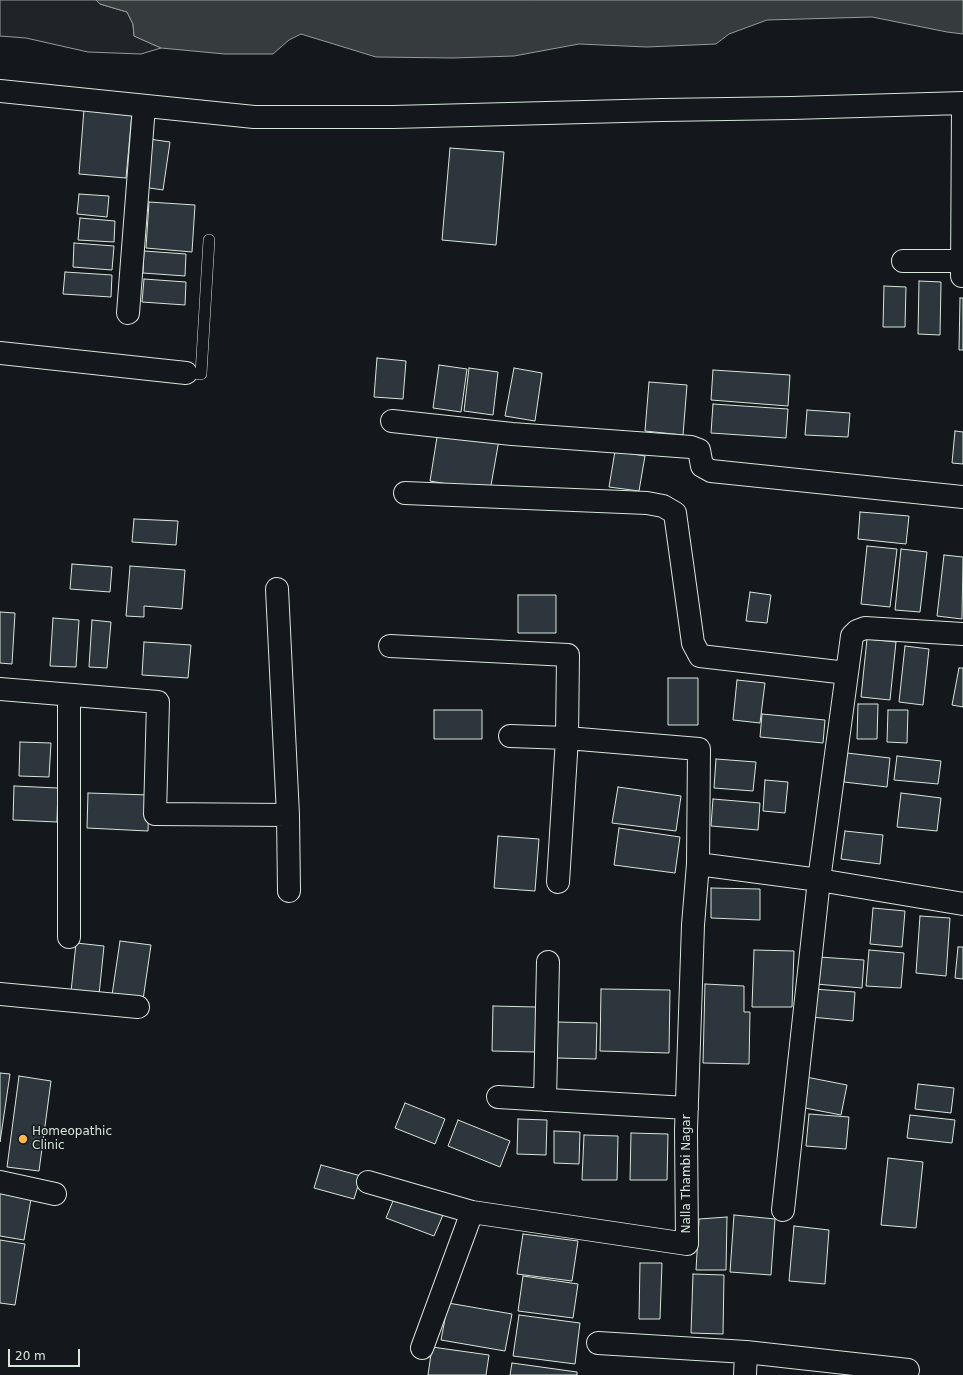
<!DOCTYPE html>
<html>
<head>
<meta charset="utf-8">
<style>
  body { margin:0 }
  #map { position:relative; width:963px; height:1375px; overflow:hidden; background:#14181c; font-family:"DejaVu Sans",sans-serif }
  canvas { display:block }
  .scale { position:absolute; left:8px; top:1349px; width:72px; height:18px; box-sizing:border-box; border:2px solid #d8e6dc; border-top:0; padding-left:5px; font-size:12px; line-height:14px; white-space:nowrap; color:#d8e6dc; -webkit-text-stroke:3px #14181c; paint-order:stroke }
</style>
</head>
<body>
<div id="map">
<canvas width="963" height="1375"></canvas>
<div class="scale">20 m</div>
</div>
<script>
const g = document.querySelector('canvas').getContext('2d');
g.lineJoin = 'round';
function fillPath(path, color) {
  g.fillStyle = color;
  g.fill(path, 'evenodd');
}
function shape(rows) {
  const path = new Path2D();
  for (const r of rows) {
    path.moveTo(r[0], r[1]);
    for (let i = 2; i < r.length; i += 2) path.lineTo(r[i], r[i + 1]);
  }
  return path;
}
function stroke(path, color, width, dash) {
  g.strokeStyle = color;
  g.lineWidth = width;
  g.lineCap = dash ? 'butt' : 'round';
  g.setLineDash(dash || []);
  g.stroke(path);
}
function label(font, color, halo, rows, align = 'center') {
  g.font = font + ' "DejaVu Sans",sans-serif';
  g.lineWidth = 3;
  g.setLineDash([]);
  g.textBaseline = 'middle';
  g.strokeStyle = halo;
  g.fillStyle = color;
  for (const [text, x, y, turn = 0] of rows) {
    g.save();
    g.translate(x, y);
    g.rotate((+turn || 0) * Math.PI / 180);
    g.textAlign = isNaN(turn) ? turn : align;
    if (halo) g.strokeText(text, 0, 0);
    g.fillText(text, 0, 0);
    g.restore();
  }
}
const green = shape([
  [0,0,96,0,100,4,127,12,133,24,134,36,161,48,141,54,88,52,26,38,0,36,0,0]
]);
const water = shape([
  [96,0,963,0,963,34,947,32,872,17,767,20,729,34,716,44,647,47,579,44,514,56,453,58,376,57,301,34,289,40,273,54,225,54,161,48,134,36,133,24,127,12,100,4,96,0]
]);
const building = shape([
  [84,109,132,113,126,178,79,174,84,109],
  [149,139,170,142,163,190,143,187,149,139],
  [450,148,504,152,496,245,442,240,450,148],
  [79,194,109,196,107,217,77,214,79,194],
  [149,202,195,205,192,252,146,248,149,202],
  [80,218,115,221,114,242,78,240,80,218],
  [74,243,114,246,112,270,73,267,74,243],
  [144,251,186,254,185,276,143,273,144,251],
  [65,272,112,275,111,297,63,294,65,272],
  [144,279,186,282,185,305,142,302,144,279],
  [919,281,941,282,940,335,918,334,919,281],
  [884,286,906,287,905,327,883,327,884,286],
  [960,298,963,298,963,350,959,350,960,298],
  [377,358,406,361,403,399,374,397,377,358],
  [439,365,467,369,461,412,433,408,439,365],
  [469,368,498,372,493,415,464,411,469,368],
  [514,368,542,373,535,421,505,416,514,368],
  [713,370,790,375,788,406,711,400,713,370],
  [649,382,687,385,683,435,645,431,649,382],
  [713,404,788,409,786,438,711,433,713,404],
  [807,410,850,413,848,437,805,435,807,410],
  [438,431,499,440,490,491,430,481,438,431],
  [955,431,963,432,963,464,952,463,955,431],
  [615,451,645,456,639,491,609,487,615,451],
  [860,512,909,516,906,544,858,539,860,512],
  [134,519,178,521,176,545,132,542,134,519],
  [867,546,897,549,890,607,861,604,867,546],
  [901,549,927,552,920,612,895,610,901,549],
  [944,555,963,557,962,619,937,616,944,555],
  [72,564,112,567,110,592,70,589,72,564],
  [130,566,185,570,182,609,144,606,144,617,126,616,130,566],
  [750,592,771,595,767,623,746,621,750,592],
  [518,595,556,595,556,633,518,633,518,595],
  [0,612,15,613,12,664,0,663,0,612],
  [53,618,79,620,76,667,50,666,53,618],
  [92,620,111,622,107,668,89,667,92,620],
  [867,639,896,642,890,700,861,697,867,639],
  [144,642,191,645,188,678,142,675,144,642],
  [905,646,929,649,923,705,899,702,905,646],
  [959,668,963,668,963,707,952,705,959,668],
  [668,678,698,678,698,725,668,725,668,678],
  [737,680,765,683,760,723,733,720,737,680],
  [858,704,878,704,877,739,857,739,858,704],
  [434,710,482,710,482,739,434,739,434,710],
  [888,710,908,710,907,743,887,742,888,710],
  [762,714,825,720,823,743,760,737,762,714],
  [20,742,51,743,49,777,19,776,20,742],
  [847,753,890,758,887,787,844,782,847,753],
  [897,756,941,761,938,784,894,780,897,756],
  [716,759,756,762,753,791,714,788,716,759],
  [765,780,788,782,785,813,763,811,765,780],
  [14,786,58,788,57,822,13,820,14,786],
  [618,787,681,796,676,831,612,823,618,787],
  [88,793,149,795,148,831,87,828,88,793],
  [901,793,941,798,937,831,897,827,901,793],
  [713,799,760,803,758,830,711,826,713,799],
  [619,828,680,837,675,873,614,865,619,828],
  [845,831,883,835,880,864,841,859,845,831],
  [498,836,539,839,535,891,494,888,498,836],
  [711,888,760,889,760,920,711,918,711,888],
  [873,908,905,911,902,947,870,944,873,908],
  [920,916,950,918,946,976,916,973,920,916],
  [120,941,151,945,143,1000,112,995,120,941],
  [76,943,104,946,99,995,71,992,76,943],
  [958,947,963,947,963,979,955,978,958,947],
  [754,950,794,951,792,1007,752,1007,754,950],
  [869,950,904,953,901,988,866,986,869,950],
  [819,957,864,960,862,988,816,984,819,957],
  [705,984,744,986,744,1012,750,1012,749,1064,703,1063,705,984],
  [601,989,670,990,669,1053,600,1051,601,989],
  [813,989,855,992,853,1021,811,1017,813,989],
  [493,1006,536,1007,535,1052,492,1051,493,1006],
  [558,1022,597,1023,596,1059,557,1058,558,1022],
  [0,1073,10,1074,0,1142,0,1073],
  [19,1076,51,1081,39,1171,7,1167,19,1076],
  [806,1077,847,1085,841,1115,800,1107,806,1077],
  [918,1084,954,1088,951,1113,915,1109,918,1084],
  [405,1103,445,1119,435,1144,395,1128,405,1103],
  [809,1114,849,1117,846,1149,806,1146,809,1114],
  [910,1115,955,1120,952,1143,907,1138,910,1115],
  [518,1119,547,1120,546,1155,517,1154,518,1119],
  [458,1120,510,1141,500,1167,448,1146,458,1120],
  [554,1131,580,1132,579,1164,554,1163,554,1131],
  [631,1133,668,1134,667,1180,630,1180,631,1133],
  [584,1135,618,1136,617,1180,582,1180,584,1135],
  [888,1158,923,1162,916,1228,881,1225,888,1158],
  [321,1165,361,1176,354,1199,314,1188,321,1165],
  [0,1193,31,1199,24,1240,0,1236,0,1193],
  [395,1196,443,1215,434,1236,386,1218,395,1196],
  [734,1215,775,1219,771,1275,730,1272,734,1215],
  [727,1217,726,1270,696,1270,699,1219,727,1217],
  [794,1226,829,1230,825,1284,789,1281,794,1226],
  [523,1234,578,1241,572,1281,517,1274,523,1234],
  [0,1240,25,1244,15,1305,0,1303,0,1240],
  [640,1263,662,1263,660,1319,639,1319,640,1263],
  [693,1274,724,1275,723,1334,691,1333,693,1274],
  [523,1276,578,1284,573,1318,518,1311,523,1276],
  [448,1303,512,1314,505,1351,441,1340,448,1303],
  [519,1315,580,1323,575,1364,513,1356,519,1315],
  [432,1347,489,1355,486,1375,428,1375,432,1347],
  [512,1363,577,1372,577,1375,510,1375,512,1363]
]);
const lane = shape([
  [186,373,201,374,209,240]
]);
const street = shape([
  [0,91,254,117,393,117,662,110,792,108,963,103],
  [903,261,962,261],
  [962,276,963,103],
  [128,313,144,106],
  [0,353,186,373],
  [392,421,512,434,691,447,699,450,702,466,711,471,963,497],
  [405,493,647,503,663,506,675,513,693,643,700,656,847,673],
  [277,589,288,815,289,891],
  [390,646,568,655,567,738,699,749,698,864],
  [0,689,158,702,155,814,288,815],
  [510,736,567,738,558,882],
  [69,937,69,695],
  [0,994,138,1007],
  [498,1097,687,1108],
  [545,1100,548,962],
  [0,1182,55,1194],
  [368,1182,472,1212],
  [783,1210,819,880,852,636,857,631,865,628,963,634],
  [598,1343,746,1352],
  [422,1348,472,1212,687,1244,686,1130,693,925,698,864,819,880,963,904],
  [745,1375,746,1352,908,1370]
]);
const markers = [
  [23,1139,5,"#ffb74d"]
];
const poiNames = [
  ["Homeopathic",32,1132],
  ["Clinic",32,1146]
];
const streetNames = [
  ["Nalla Thambi Nagar",687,1174,-90]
];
fillPath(green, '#202428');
stroke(green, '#939e99', 1);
fillPath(water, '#363b3e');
stroke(water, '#939e99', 1);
fillPath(building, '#2c363c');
stroke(building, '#d8e6dc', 1);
stroke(lane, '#d8e6dc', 12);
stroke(street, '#d8e6dc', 24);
stroke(lane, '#14181c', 11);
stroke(street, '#14181c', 22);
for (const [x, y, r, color] of markers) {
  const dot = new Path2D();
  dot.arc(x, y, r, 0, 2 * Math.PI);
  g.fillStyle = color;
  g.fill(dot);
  stroke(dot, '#14181c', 1.5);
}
label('12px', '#d8e6dc', '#14181c', poiNames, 'left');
label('12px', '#d8e6dc', '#14181c', streetNames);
</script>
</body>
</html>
